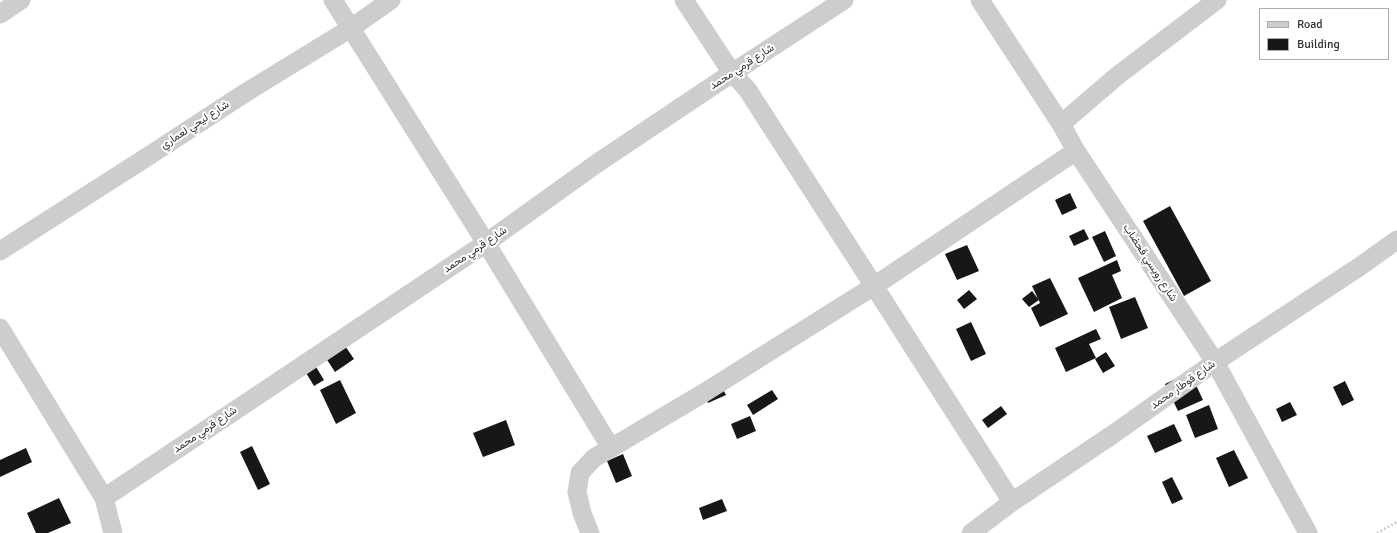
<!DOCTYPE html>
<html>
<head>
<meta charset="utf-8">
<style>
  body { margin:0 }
  #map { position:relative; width:1397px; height:533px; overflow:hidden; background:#fff; font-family:Signika,sans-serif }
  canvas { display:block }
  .legend { position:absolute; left:1259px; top:8px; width:130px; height:52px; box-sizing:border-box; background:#fff; border:1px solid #acacac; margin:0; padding:5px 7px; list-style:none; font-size:12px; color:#303030 }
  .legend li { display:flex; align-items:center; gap:8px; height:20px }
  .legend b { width:20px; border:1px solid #acacac }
</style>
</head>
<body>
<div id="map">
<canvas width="1397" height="533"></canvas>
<ul class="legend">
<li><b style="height:5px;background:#cdcdcd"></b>Road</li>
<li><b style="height:11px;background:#171717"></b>Building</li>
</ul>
</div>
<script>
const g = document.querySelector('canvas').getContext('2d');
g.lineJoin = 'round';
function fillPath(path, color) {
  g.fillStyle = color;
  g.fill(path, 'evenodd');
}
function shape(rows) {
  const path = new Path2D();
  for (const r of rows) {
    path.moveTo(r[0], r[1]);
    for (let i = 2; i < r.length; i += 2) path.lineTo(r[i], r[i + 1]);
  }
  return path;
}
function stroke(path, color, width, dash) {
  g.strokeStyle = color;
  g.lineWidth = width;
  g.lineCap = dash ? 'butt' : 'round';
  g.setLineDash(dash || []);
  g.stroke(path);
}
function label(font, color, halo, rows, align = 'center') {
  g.font = font + ' Signika,Vazirmatn,sans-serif';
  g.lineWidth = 4;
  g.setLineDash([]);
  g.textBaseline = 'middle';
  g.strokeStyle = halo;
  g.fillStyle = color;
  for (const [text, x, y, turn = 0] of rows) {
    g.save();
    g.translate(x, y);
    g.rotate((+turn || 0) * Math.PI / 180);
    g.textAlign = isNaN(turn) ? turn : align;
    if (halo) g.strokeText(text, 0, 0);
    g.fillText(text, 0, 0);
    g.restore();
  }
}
const building = shape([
  [1070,193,1077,208,1062,215,1055,200],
  [1170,206,1211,281,1184,296,1143,221],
  [1084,229,1089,239,1074,246,1069,236],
  [1105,231,1116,256,1104,262,1092,237],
  [967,245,979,271,957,280,945,254],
  [1117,260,1121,271,1112,275,1122,298,1094,312,1078,278],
  [1050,278,1068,314,1040,327,1031,308,1040,303,1032,286],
  [969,290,977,299,964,309,957,300],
  [1032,291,1039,300,1029,307,1022,299],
  [1135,297,1148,328,1121,339,1109,307],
  [971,322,986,354,971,361,956,329],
  [1096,329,1101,339,1089,344,1096,358,1066,372,1055,348],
  [341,340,354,359,335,372,322,352],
  [1106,352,1115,366,1103,373,1095,359],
  [310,357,324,380,314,386,300,363],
  [1190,372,1203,400,1178,411,1165,384],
  [340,380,356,413,336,424,320,390],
  [1345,381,1354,400,1342,406,1333,387],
  [720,383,726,395,708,403,703,391],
  [772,390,778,399,753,415,747,405],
  [1290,402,1297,415,1282,422,1276,409],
  [1209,405,1218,429,1195,438,1186,415],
  [1001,406,1007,414,988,428,982,420],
  [750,416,756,431,737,439,731,424],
  [506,420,515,445,483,457,473,433],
  [1174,424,1182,441,1155,453,1147,436],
  [252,446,270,484,258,490,240,452],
  [26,448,32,462,0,477,0,460],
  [1234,450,1248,478,1229,487,1216,458],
  [623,454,632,476,616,483,607,461],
  [1172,477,1183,499,1172,504,1162,482],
  [59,498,71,523,48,533,36,533,27,513],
  [722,499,727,511,703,520,699,508]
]);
const path = shape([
  [1377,533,1397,522]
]);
const street = shape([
  [333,0,486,243,611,448],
  [684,0,732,73,747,89,874,286,1012,502],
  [980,0,1061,124,1076,151,1215,362,1308,533],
  [0,14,21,0],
  [1061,124,1117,76,1217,0],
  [0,251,147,157,245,93,351,28,391,0],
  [0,328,104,498,113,533],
  [104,498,486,243,596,164,732,73,844,0],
  [590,533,582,513,577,492,580,473,594,458,702,394,874,286,1076,151],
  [971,533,1012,502,1112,435,1215,362,1359,267,1397,240]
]);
const streetNames = [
  ["شارع قرمي محمد",742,67,-33],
  ["شارع ليحي لعماري",195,125,-33],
  ["شارع قرمي محمد",475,250,-34],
  ["شارع رويسي قحضاب",1150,263,57],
  ["شارع قوطار محمد",1183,385,-35],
  ["شارع قرمي محمد",205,430,-34]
];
fillPath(building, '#171717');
stroke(path, '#cdcdcd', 2.5, [2, 2]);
stroke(street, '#cdcdcd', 19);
label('11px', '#303030', '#fff', streetNames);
</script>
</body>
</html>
